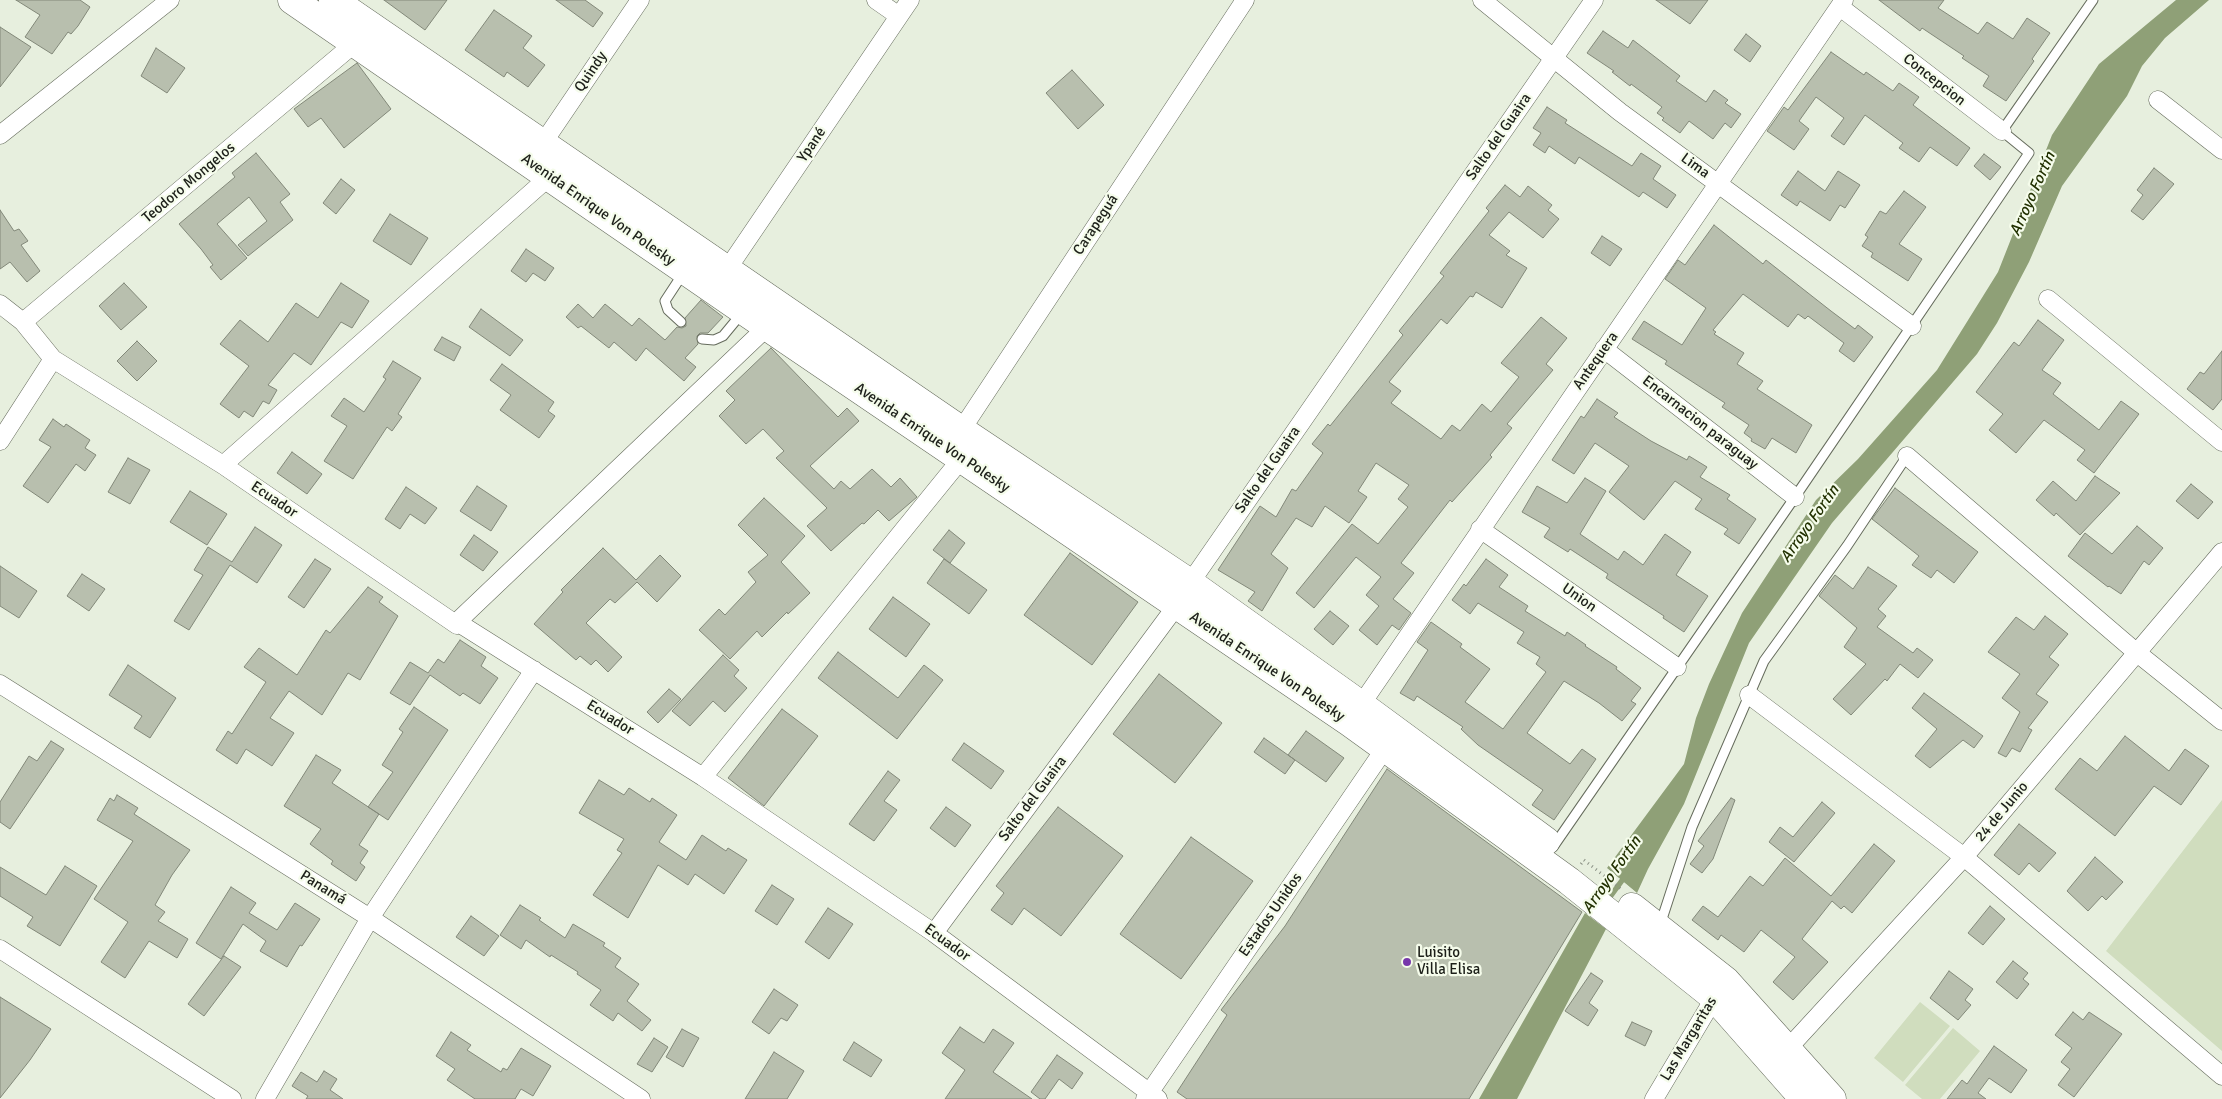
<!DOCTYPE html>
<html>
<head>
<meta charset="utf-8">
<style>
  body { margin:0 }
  canvas { display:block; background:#e7efde }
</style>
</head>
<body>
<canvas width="2222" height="1099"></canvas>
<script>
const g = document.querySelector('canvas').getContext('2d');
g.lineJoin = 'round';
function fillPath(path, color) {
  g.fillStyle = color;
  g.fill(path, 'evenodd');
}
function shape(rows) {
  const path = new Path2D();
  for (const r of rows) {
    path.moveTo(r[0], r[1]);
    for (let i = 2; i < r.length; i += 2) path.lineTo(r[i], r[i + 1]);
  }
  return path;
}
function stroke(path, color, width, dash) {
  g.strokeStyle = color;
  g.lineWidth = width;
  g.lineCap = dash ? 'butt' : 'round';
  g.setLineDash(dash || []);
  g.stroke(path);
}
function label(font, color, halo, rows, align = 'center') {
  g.font = font + ' Signika,sans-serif';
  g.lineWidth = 4.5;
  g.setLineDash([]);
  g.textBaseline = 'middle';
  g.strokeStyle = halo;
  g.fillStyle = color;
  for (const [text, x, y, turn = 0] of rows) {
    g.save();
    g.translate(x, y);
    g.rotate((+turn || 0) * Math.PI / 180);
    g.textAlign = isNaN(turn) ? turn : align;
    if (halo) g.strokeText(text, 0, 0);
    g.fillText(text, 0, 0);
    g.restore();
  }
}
const green = shape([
  [2222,800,2222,1051,2106,951],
  [1920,1002,1950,1026,1903,1082,1874,1058],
  [1953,1028,1980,1051,1940,1099,1922,1099,1905,1085]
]);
const water = shape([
  [2176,0,2209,0,2165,38,2142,66,2127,96,2062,186,2029,262,1997,323,1977,354,1832,523,1749,643,1684,804,1648,869,1637,893,1607,868,1684,764,1696,718,1709,684,1742,613,1816,500,1858,459,1937,370,1998,272,2052,135,2099,64],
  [1585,913,1606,929,1517,1099,1479,1099]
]);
const pier = shape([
  [1605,867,1639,895,1636,895,1605,870]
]);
const stream = shape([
  [1607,901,1626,875]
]);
const building = shape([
  [16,0,80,0,90,7,78,26,71,34,68,32,52,54,25,37,40,15,16,0],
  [384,0,447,0,425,30,384,0],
  [556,0,585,0,603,13,593,27,556,0],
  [1656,0,1708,0,1690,24,1656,0],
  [1879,0,1944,0,1938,8,1978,34,1987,22,2013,39,2027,18,2050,33,2032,59,2034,61,2006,101,1983,86,1989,76,1962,58,1964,56,1922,28,1920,31,1879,0],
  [494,10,532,36,523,48,545,65,528,87,507,72,504,77,465,50,494,10],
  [0,27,31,47,0,87,0,27],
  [1603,31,1628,48,1633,40,1672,70,1680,76,1676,81,1706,102,1714,90,1728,100,1725,103,1741,114,1731,128,1725,123,1713,139,1689,121,1680,133,1662,120,1664,118,1657,113,1662,107,1631,84,1630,86,1612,72,1614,71,1587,53,1603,31],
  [1746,34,1761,46,1750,62,1734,50,1746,34],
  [156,48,185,68,167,93,141,76,156,48],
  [1831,52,1864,75,1866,72,1893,91,1899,83,1919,97,1913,105,1970,148,1957,166,1930,147,1919,162,1899,148,1903,143,1865,115,1844,145,1831,136,1844,118,1816,97,1799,121,1809,129,1794,150,1767,131,1784,107,1788,110,1831,52],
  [357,63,391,109,344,148,321,118,308,127,294,109,357,63],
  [1072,70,1104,105,1078,129,1046,93,1072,70],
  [1547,107,1567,120,1565,123,1632,166,1641,153,1661,166,1653,179,1676,195,1667,208,1643,192,1639,197,1579,157,1575,164,1549,146,1545,153,1533,145,1541,133,1533,128,1547,107],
  [256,153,290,194,280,202,293,220,248,256,238,245,267,221,249,197,217,224,247,258,221,280,210,267,213,265,201,249,179,224,235,177,232,173,256,153],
  [1984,154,2001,167,1990,180,1974,166,1984,154],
  [2154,168,2174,184,2143,220,2131,211,2143,195,2137,190,2154,168],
  [1798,171,1825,191,1838,171,1860,185,1845,208,1840,205,1830,221,1800,201,1797,206,1781,195,1798,171],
  [341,179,355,190,336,214,323,203,341,179],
  [1505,185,1520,197,1528,186,1552,205,1548,210,1559,219,1543,238,1509,212,1489,235,1510,251,1506,255,1527,268,1502,308,1476,292,1473,297,1470,296,1447,324,1441,319,1389,382,1401,391,1391,403,1441,439,1452,425,1460,431,1482,404,1491,412,1519,377,1501,363,1541,317,1567,338,1546,364,1553,370,1507,424,1512,428,1490,455,1492,457,1452,502,1450,500,1401,563,1414,573,1393,599,1411,613,1399,630,1392,625,1377,645,1359,630,1379,606,1366,595,1381,577,1356,557,1314,608,1296,593,1352,524,1378,544,1408,507,1398,499,1409,485,1376,463,1358,491,1367,497,1349,523,1325,506,1312,527,1296,518,1271,554,1288,568,1262,611,1248,601,1255,592,1218,570,1260,506,1276,517,1292,489,1296,491,1323,453,1312,444,1328,424,1330,426,1403,335,1399,331,1444,276,1440,273,1489,211,1486,208,1505,185],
  [1904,191,1926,207,1899,244,1922,259,1908,281,1871,257,1873,253,1862,246,1868,237,1865,235,1880,211,1886,214,1904,191],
  [0,210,14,231,19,229,28,241,21,245,40,271,27,282,10,262,0,269,0,210],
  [390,214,428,238,411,265,373,241,390,214],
  [1714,225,1763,264,1766,260,1831,311,1855,329,1858,325,1873,337,1854,362,1839,351,1844,343,1808,316,1805,319,1798,314,1788,327,1743,294,1713,330,1716,332,1714,334,1744,353,1737,364,1763,381,1757,389,1812,425,1796,453,1772,438,1765,449,1751,441,1752,439,1744,433,1749,425,1722,407,1725,403,1665,364,1667,361,1632,339,1644,321,1682,345,1706,308,1665,279,1678,260,1685,265,1714,225],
  [1602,236,1622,249,1610,266,1591,253,1602,236],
  [526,249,554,268,545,281,533,273,526,282,511,271,526,249],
  [124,283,147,307,121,330,99,306,124,283],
  [341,283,369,301,352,328,341,322,311,365,294,353,268,385,277,390,269,404,263,401,253,417,244,411,239,418,220,404,249,366,220,344,240,320,268,342,296,303,318,318,341,283],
  [701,300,723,317,708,333,700,333,697,336,698,344,685,358,696,367,684,381,646,348,636,361,614,342,609,348,581,326,578,328,566,317,578,304,593,318,605,304,632,326,639,318,665,340,677,327,682,328,686,326,685,318,701,300],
  [481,309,523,340,510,356,469,327,481,309],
  [2038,320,2064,340,2042,370,2061,383,2053,394,2099,430,2121,401,2139,414,2094,473,2077,460,2085,450,2044,420,2016,453,1989,430,2003,414,1976,392,2014,342,2019,346,2038,320],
  [442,337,461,347,454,361,434,350,442,337],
  [137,341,157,361,137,381,117,361,137,341],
  [771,348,838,417,847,408,859,421,810,466,834,489,841,481,850,489,872,469,891,487,900,478,917,497,889,521,878,510,864,524,862,523,831,551,807,526,827,508,776,458,784,451,763,429,746,444,719,416,735,400,726,391,771,348],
  [2222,351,2222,399,2213,410,2187,389,2200,372,2204,374,2222,351],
  [393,361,421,378,398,414,402,417,392,431,387,427,353,479,324,461,347,426,331,416,344,398,364,412,386,379,383,377,393,361],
  [502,364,554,402,548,411,555,416,539,438,500,410,511,395,490,380,502,364],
  [1597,399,1618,413,1614,417,1651,441,1687,460,1689,456,1707,467,1700,477,1730,495,1727,499,1756,519,1739,544,1724,534,1728,529,1695,509,1702,499,1675,481,1644,520,1609,492,1629,466,1595,443,1574,474,1552,460,1581,416,1584,418,1597,399],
  [53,419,64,427,66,424,90,440,85,448,96,455,85,471,76,464,48,503,23,486,51,447,39,440,53,419],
  [292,452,322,474,307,494,277,473,292,452],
  [128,458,150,470,130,504,108,492,128,458],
  [2095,476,2120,493,2080,535,2056,513,2054,516,2036,500,2053,481,2076,501,2095,476],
  [1585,478,1606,491,1580,534,1618,560,1624,551,1643,565,1665,534,1691,552,1676,575,1708,596,1684,632,1663,618,1664,616,1606,578,1608,574,1570,549,1568,552,1544,537,1550,528,1522,512,1537,486,1567,503,1585,478],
  [2191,484,2213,502,2198,519,2176,501,2191,484],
  [477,486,507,506,491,531,460,511,477,486],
  [406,487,437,508,425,524,410,514,400,529,385,519,406,487],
  [1895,488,1978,552,1954,583,1937,570,1931,578,1912,565,1919,556,1872,519,1895,488],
  [190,491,227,514,207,545,170,522,190,491],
  [764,498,805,536,781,562,810,593,788,614,787,612,762,637,757,631,730,659,699,630,719,609,725,615,756,582,748,572,768,555,738,525,764,498],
  [2137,526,2163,548,2149,565,2144,561,2121,594,2109,586,2108,587,2068,556,2085,533,2112,554,2137,526],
  [255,527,282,545,257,583,230,565,189,630,174,621,203,575,194,570,208,547,232,562,255,527],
  [949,530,965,543,950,563,933,550,949,530],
  [474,535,498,552,483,571,460,555,474,535],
  [603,548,636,580,660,555,681,576,657,602,637,582,615,603,610,599,586,623,622,657,608,672,596,660,591,665,580,656,576,660,534,624,563,592,561,590,603,548],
  [1070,553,1138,602,1092,665,1024,615,1070,553],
  [315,559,331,569,304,608,288,597,315,559],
  [944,559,987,590,969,614,927,583,944,559],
  [1486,559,1508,575,1499,587,1528,606,1525,611,1565,636,1567,632,1586,645,1585,646,1617,667,1616,669,1641,688,1631,701,1636,704,1622,721,1599,703,1564,681,1527,733,1570,764,1582,749,1596,759,1554,820,1532,805,1543,790,1478,745,1461,729,1463,727,1417,696,1414,701,1400,693,1428,650,1417,642,1431,622,1462,644,1460,647,1490,669,1465,702,1503,729,1546,672,1536,664,1540,657,1517,643,1524,632,1478,603,1470,614,1452,600,1464,584,1466,586,1486,559],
  [0,566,37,591,19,618,0,606,0,566],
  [1868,567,1897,586,1878,609,1886,616,1877,627,1913,653,1917,648,1933,660,1918,678,1900,664,1887,681,1885,679,1851,715,1833,699,1866,664,1844,647,1857,628,1819,596,1835,575,1853,589,1868,567],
  [82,574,105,589,89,611,67,596,82,574],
  [368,587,383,597,379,602,398,616,360,680,348,673,322,715,289,691,270,718,294,733,272,766,246,749,237,764,216,750,228,731,232,734,266,682,244,667,259,648,297,675,326,630,330,633,368,587],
  [893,597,930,624,906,657,869,629,893,597],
  [1330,611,1349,626,1333,645,1314,629,1330,611],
  [2045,616,2068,634,2049,657,2059,665,2036,694,2048,702,2028,728,2032,730,2020,752,2012,748,2006,757,1998,753,2020,712,2002,698,2020,674,1988,652,2016,617,2034,630,2045,616],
  [460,640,486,657,481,666,498,678,480,704,463,693,460,696,430,675,410,705,390,693,410,662,428,673,438,659,444,663,460,640],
  [838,652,898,698,924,665,943,680,897,739,818,678,838,652],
  [723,655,739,670,734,676,747,688,725,712,713,701,690,726,672,711,723,655],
  [128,665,176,698,150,738,134,728,142,716,109,695,128,665],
  [1159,674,1222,723,1175,783,1113,734,1159,674],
  [669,689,681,699,658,723,647,712,669,689],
  [1924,693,1983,736,1974,748,1963,740,1930,768,1915,756,1937,729,1912,708,1924,693],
  [414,707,448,730,388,820,368,807,393,772,382,765,403,732,399,729,414,707],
  [782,709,818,736,764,806,728,778,782,709],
  [1306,731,1344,758,1326,782,1288,755,1306,731],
  [2125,736,2169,771,2185,749,2209,766,2181,805,2154,786,2115,836,2055,789,2080,758,2097,771,2125,736],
  [1264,738,1295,760,1285,774,1254,752,1264,738],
  [51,741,64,749,10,829,0,822,0,802,29,756,37,761,51,741],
  [964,743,1004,771,991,789,952,760,964,743],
  [316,755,341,770,332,783,379,814,359,845,368,851,360,863,365,867,356,881,331,864,333,861,310,844,321,829,284,806,316,755],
  [1387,769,1582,912,1469,1099,1187,1099,1177,1092,1227,1015,1221,1010,1285,926,1387,769],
  [888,771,900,780,884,801,897,810,874,841,849,824,888,771],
  [599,780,624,795,629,788,650,802,652,798,677,815,659,842,686,860,702,835,726,851,728,848,747,860,724,894,695,874,688,885,658,865,628,918,593,895,622,853,617,850,624,839,579,813,599,780],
  [117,795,138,808,134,814,190,850,172,875,155,905,165,912,158,921,188,939,177,958,149,941,125,978,101,962,128,922,94,899,133,841,97,820,110,798,114,801,117,795],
  [1731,798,1735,800,1713,859,1702,873,1690,864,1704,846,1698,841,1731,798],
  [1822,802,1835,813,1794,862,1769,842,1780,827,1793,837,1822,802],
  [946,807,971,825,955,847,930,828,946,807],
  [1058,807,1123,856,1061,936,1024,908,1012,925,991,910,1004,893,996,886,1058,807],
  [2019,824,2056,853,2039,872,2029,863,2019,875,1994,855,2019,824],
  [1191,837,1253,881,1181,979,1120,934,1191,837],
  [1874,844,1895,861,1852,913,1844,906,1841,909,1832,901,1802,939,1828,962,1793,1000,1773,982,1795,957,1761,930,1744,952,1721,935,1718,940,1692,920,1703,906,1718,917,1750,876,1763,886,1785,858,1831,896,1874,844],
  [2095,857,2123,882,2106,900,2102,896,2088,911,2067,891,2095,857],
  [65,866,97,886,60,946,27,926,33,917,0,896,0,867,46,895,65,866],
  [772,885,794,899,777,925,755,911,772,885],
  [231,887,256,903,249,913,277,930,295,903,320,919,302,946,300,945,287,967,260,951,266,941,243,924,221,959,196,943,231,887],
  [520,905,541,918,539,920,565,938,573,924,605,943,603,946,621,958,615,967,639,984,627,1001,651,1020,642,1031,618,1013,613,1021,590,1005,601,990,577,974,578,972,551,955,550,957,526,940,521,949,500,935,520,905],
  [1990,906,2005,919,1983,945,1968,933,1990,906],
  [828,908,853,924,829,959,805,942,828,908],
  [471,916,499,936,484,956,456,937,471,916],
  [224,956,241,967,204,1016,188,1004,224,956],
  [2013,961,2028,973,2023,979,2029,984,2017,999,1996,982,2013,961],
  [1949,971,1973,989,1965,1000,1971,1005,1958,1020,1930,998,1949,971],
  [1591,973,1603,981,1589,1003,1598,1010,1588,1026,1565,1011,1591,973],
  [774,989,798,1005,787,1021,781,1018,769,1034,752,1022,774,989],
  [0,997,51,1029,30,1060,0,1098,0,997],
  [2073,1012,2083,1020,2089,1012,2122,1034,2074,1097,2058,1085,2070,1069,2061,1062,2072,1048,2055,1035,2073,1012],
  [1632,1022,1652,1031,1645,1046,1625,1036,1632,1022],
  [960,1027,984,1043,993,1029,1014,1043,993,1072,1032,1099,945,1099,965,1070,942,1053,960,1027],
  [682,1029,699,1038,683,1067,666,1057,682,1029],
  [451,1032,471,1045,467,1050,501,1072,503,1068,507,1070,521,1048,551,1066,533,1096,521,1089,515,1099,475,1099,447,1080,455,1069,436,1056,451,1032],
  [654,1038,668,1047,652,1072,637,1064,654,1038],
  [854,1042,882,1060,871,1077,843,1060,854,1042],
  [1994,1046,2027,1070,2011,1093,1989,1078,1978,1093,1986,1099,1947,1099,1962,1080,1967,1084,1994,1046],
  [774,1052,804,1071,787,1099,745,1099,774,1052],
  [1057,1055,1083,1073,1072,1089,1059,1079,1045,1099,1040,1099,1031,1092,1057,1055],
  [324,1071,337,1079,330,1090,343,1099,306,1099,308,1096,292,1086,301,1072,317,1082,324,1071]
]);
const path = shape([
  [1581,864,1584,860,1621,889]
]);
const service = shape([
  [681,322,668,310,665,301,684,272],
  [702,339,714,340,723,336,742,313],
  [1553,847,1795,497,2029,153,2002,131,2093,0],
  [1660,925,1692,827,1764,661,1847,546,1907,456]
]);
const minor = shape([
  [876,0,899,16],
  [1482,0,1620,112,1912,326],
  [1840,7,2002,131],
  [2158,100,2222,150],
  [0,135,170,0],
  [543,143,640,0],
  [722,277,910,0],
  [2048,299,2222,442],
  [0,304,23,322,53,359,223,465,457,625,457,622,703,777,934,933,1158,1099],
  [23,322,355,43],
  [1604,349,1795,497],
  [956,438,1245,0],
  [0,441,53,359],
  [1907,456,2136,652,2222,721],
  [223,465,549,177],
  [1480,529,1677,667],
  [457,622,768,326],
  [0,684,370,918,641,1099],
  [1749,695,1964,857,2222,1076],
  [1356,712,1844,0],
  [703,777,962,458],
  [934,933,1177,605,1190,583,1594,0],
  [0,949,232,1099],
  [1781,1056,1964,857,2222,552],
  [265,1099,370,918,534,670],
  [1145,1099,1390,741],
  [1654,1099,1719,990]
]);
const primary = shape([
  [292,0,744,311,1349,722,1569,881,1714,997,1804,1099],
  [333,0,961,430,1190,583,1361,705,1546,841],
  [1632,907,1726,981,1832,1099]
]);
const markers = [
  [1407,962,5,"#7737ab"]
];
const streetNames = [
  ["Quindy",591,72,-56],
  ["Concepcion",1934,80,38],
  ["Salto del Guaira",1499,137,-55],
  ["Ypané",812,145,-56],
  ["Lima",1695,166,36],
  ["Teodoro Mongelos",189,183,-40],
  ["Avenida Enrique Von Polesky",598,210,35],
  ["Carapeguá",1096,225,-57],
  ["Antequera",1596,361,-55],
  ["Encarnacion paraguay",1700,423,38],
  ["Avenida Enrique Von Polesky",932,438,34],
  ["Salto del Guaira",1268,470,-55],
  ["Ecuador",274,500,34],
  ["Union",1579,598,35],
  ["Avenida Enrique Von Polesky",1267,667,34],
  ["Ecuador",610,718,32],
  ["Salto del Guaira",1033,799,-53],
  ["24 de Junio",2002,812,-50],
  ["Panamá",323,888,32],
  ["Estados Unidos",1271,915,-55],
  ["Ecuador",947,943,36],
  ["Las Margaritas",1689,1039,-59]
];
const poiNames = [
  ["Luisito",1417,953],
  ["Villa Elisa",1417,970]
];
const waterNames = [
  ["Arroyo Fortín",2033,194,-66],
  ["Arroyo Fortín",1810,524,-55],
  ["Arroyo Fortín",1612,875,-55]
];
fillPath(green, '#d0ddbe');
fillPath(water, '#8fa077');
fillPath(pier, '#e7efde');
stroke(stream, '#8fa077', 5.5);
fillPath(building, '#b8bfae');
stroke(building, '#828879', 1);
stroke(service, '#666c5d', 11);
stroke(minor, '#666c5d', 19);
stroke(primary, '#666c5d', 29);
stroke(path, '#8b9185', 3, [1, 4]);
stroke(service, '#fff', 9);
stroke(minor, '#fff', 18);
stroke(primary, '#fff', 28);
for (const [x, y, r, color] of markers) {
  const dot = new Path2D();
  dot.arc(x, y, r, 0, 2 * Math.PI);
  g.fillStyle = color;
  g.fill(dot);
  stroke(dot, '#f5fceb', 2);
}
label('15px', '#1c1f19', '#f5fceb', streetNames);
label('15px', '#1c1f19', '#f5fceb', poiNames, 'left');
label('italic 16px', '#213000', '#f5fceb', waterNames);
</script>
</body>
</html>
